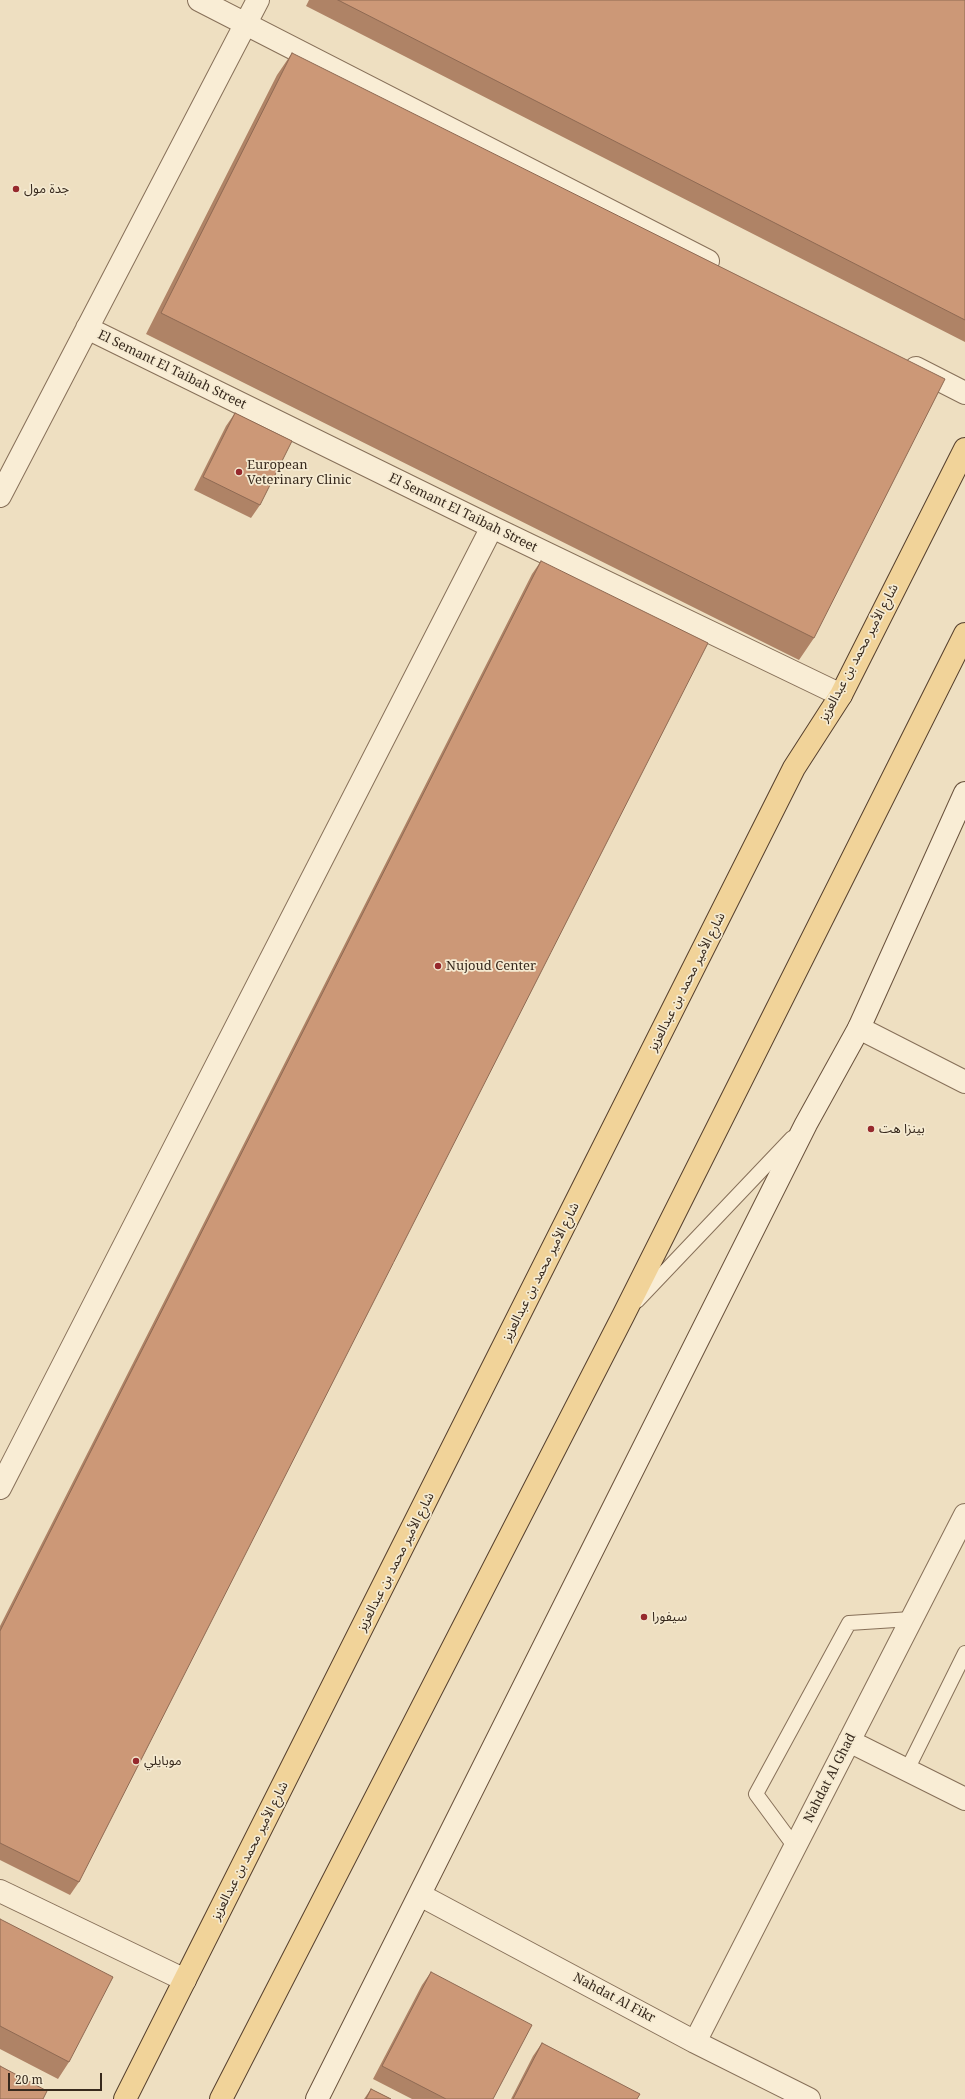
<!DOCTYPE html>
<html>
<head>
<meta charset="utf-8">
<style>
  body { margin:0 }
  #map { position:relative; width:965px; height:2099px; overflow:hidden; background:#eedfc1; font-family:"Noto Serif",serif }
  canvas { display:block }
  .scale { position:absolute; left:8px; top:2073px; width:94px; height:18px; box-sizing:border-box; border:2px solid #37291d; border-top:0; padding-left:5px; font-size:12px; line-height:14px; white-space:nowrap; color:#37291d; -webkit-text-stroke:3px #f5ead1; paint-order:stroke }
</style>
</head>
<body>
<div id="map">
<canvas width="965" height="2099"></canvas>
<div class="scale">20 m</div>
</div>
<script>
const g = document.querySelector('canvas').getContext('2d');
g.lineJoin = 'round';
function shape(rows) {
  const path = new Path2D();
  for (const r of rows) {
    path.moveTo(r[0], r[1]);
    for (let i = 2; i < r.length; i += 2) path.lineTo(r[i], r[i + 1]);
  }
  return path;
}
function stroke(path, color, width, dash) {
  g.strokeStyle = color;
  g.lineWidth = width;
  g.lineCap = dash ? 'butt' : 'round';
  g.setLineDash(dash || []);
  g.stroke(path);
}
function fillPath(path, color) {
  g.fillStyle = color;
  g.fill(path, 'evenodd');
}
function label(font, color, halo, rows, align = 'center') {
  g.font = font + ' "Noto Serif","Noto Sans Arabic",serif';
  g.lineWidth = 3.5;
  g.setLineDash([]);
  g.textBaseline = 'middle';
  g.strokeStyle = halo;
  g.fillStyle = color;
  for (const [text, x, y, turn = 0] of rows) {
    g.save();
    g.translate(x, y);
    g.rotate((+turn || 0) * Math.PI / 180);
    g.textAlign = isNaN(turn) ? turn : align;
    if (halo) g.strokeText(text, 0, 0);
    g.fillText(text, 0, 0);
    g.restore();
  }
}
const service = shape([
  [637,1301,792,1138],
  [907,1770,965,1653],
  [795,1847,756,1794,849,1623,911,1619]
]);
const minor = shape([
  [199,0,708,261],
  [87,328,492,527,841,695],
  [916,368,965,393],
  [0,496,258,0],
  [859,1028,965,1082],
  [0,1488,492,527],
  [849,1741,965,1799],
  [0,1891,185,1980],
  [420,1895,695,2042,809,2099],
  [695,2042,965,1515]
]);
const secondary = shape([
  [317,2099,806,1124,859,1028,965,793]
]);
const primary = shape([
  [125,2099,794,768,841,695,965,449],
  [221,2099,623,1316,965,634]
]);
const wall = shape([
  [309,0,965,0,965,342,306,6],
  [292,53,814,638,799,660,146,334,277,75],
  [235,413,260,505,251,518,194,490,226,426],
  [541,561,79,1882,70,1895,0,1860,0,1626,532,574],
  [0,1919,69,2062,58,2079,0,2049],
  [431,1972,493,2099,412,2099,373,2079,422,1985],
  [542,2043,637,2099,511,2099,533,2056],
  [371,2089,391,2099,364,2099]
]);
const building = shape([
  [338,0,965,0,965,320,338,0],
  [292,53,945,379,814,638,161,313,292,53],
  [235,413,292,441,260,505,203,477,235,413],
  [541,561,708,643,79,1882,0,1843,0,1631,541,561],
  [0,1919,113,1977,69,2062,0,2026,0,1919],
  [431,1972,532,2025,493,2099,446,2099,382,2066,431,1972],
  [542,2043,640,2094,637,2099,513,2099,542,2043],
  [0,2066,47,2091,43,2099,0,2099,0,2066],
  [371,2089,391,2099,366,2099,371,2089]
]);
const markers = [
  [16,189,4,"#96292d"],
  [239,472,4,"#96292d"],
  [438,966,4,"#96292d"],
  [871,1129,4,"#96292d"],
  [644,1617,4,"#96292d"],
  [136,1761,4,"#96292d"]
];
const poiNames = [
  ["جدة مول",24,189],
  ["European",247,465],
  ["Veterinary Clinic",247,480],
  ["Nujoud Center",446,966],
  ["بينزا هت",879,1129],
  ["سيفورا",652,1617],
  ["موبايلي",144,1761]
];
const streetNames = [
  ["El Semant El Taibah Street",172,370,26],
  ["El Semant El Taibah Street",463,513,26],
  ["شارع الأمير محمد بن عبدالعزيز",859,653,-62],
  ["شارع الأمير محمد بن عبدالعزيز",687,982,-63],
  ["شارع الأمير محمد بن عبدالعزيز",541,1272,-63],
  ["شارع الأمير محمد بن عبدالعزيز",396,1562,-63],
  ["Nahdat Al Ghad",830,1778,-63],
  ["شارع الأمير محمد بن عبدالعزيز",250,1851,-63],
  ["Nahdat Al Fikr",614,1998,28]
];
stroke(service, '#877059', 16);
stroke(minor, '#877059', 24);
stroke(secondary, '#69513c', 24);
stroke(primary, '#553f2d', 24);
stroke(service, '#f9edd5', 14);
stroke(minor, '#f9edd5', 22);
stroke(secondary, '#f9edd5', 22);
stroke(primary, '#f1d399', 22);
fillPath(wall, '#af8366');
fillPath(building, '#cc9877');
stroke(building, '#8f6a53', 1);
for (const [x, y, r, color] of markers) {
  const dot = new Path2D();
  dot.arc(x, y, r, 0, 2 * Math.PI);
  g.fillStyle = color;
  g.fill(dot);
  stroke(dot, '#f5ead1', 1.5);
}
label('13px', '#37291d', '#f5ead1', poiNames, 'left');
label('13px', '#37291d', '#f5ead1', streetNames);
</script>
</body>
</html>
